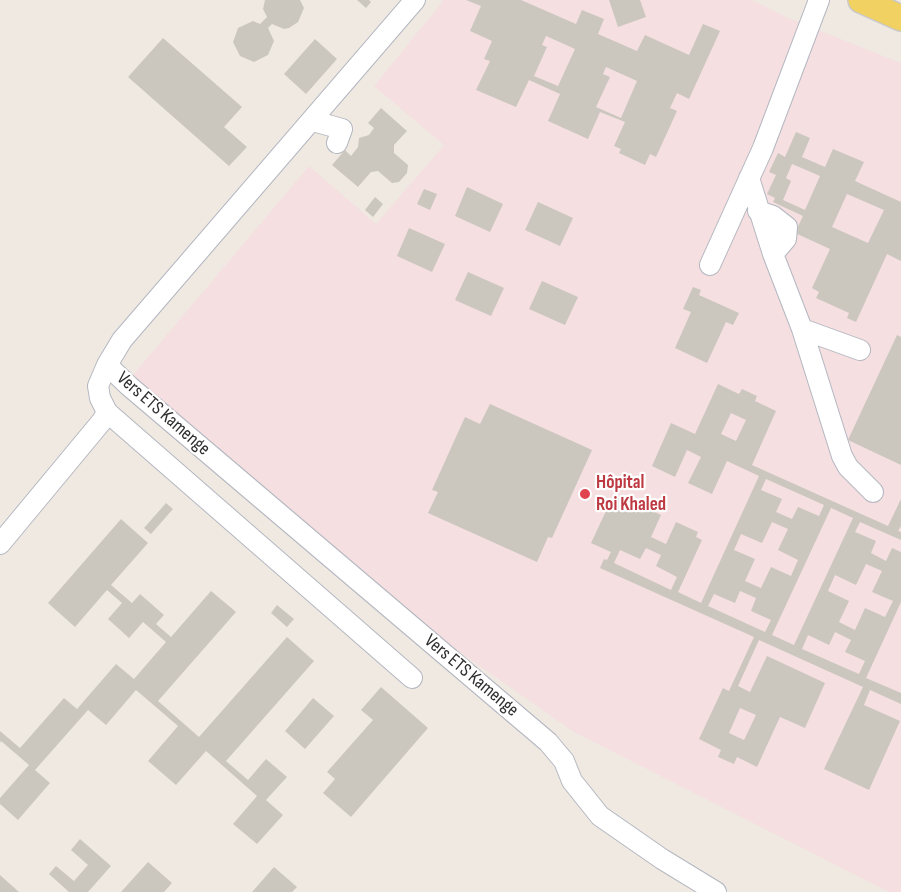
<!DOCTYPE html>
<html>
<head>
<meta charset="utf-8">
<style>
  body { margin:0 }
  canvas { display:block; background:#efe9e1 }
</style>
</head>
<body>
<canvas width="901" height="892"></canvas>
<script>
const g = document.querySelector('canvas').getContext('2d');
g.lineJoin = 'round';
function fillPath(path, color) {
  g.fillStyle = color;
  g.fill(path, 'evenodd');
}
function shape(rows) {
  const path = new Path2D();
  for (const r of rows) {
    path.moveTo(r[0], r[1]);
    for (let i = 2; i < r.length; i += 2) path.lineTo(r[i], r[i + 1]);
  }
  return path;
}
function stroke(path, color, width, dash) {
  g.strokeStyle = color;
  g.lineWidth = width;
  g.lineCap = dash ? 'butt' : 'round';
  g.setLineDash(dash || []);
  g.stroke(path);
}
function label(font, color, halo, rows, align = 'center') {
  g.font = font + ' "Sofia Sans Condensed",sans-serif';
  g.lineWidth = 4.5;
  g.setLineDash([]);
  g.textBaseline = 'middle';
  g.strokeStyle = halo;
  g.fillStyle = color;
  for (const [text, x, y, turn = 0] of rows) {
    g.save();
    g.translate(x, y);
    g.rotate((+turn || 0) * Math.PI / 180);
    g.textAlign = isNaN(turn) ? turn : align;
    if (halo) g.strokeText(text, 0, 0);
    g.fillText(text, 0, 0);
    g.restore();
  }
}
const medical = shape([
  [444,0,752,0,786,17,901,63,901,892,889,892,574,732,404,613,133,375,309,166,376,224,444,145,374,86]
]);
const building = shape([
  [265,0,300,0,304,8,298,22,289,28,284,29,272,24,268,28,274,41,268,55,254,62,240,56,233,42,238,28,253,21,260,24,267,17,263,9],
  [357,0,369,0,371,2,366,8],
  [466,0,521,0,576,24,582,10,604,19,598,34,637,51,645,35,689,55,703,24,720,31,689,99,677,93,670,108,677,111,656,157,650,154,645,165,619,153,621,149,614,146,625,122,600,112,588,139,548,121,560,94,529,80,516,107,476,90,490,61,484,59,492,41,470,31,481,6],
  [546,36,575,49,558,86,534,76,547,47,542,45],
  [606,67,637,81,621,118,596,107,610,77,603,74],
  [609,0,640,0,646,17,618,27],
  [163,38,242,107,224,127,247,147,229,166,128,77],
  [315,39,337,59,306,94,284,74],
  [381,108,407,131,394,145,394,153,408,165,407,173,399,182,392,183,378,171,371,172,358,187,332,165,345,150,351,156,358,147,359,138,369,135,374,128,368,123],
  [796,132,810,138,802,157,825,167,833,149,864,162,855,181,901,202,901,261,887,254,856,322,847,318,849,313,816,298,819,292,812,288,830,249,795,233,803,216,773,202,775,198,767,194,776,175,769,172,778,153,785,157],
  [792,164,820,176,805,210,783,200,791,181,786,178],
  [847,194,884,210,868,243,832,227],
  [467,187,503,204,490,232,455,216],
  [424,189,437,194,430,210,417,204],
  [375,197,383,204,373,217,365,210],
  [538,202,573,218,560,246,525,230],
  [409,228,445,244,432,272,397,256],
  [468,272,504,288,491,316,455,300],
  [542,281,578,297,565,325,529,309],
  [693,287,701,290,699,295,739,313,733,325,726,322,707,363,675,348,691,312,683,309],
  [897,335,901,337,901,465,848,440],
  [718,384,739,394,742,389,757,396,755,401,776,411,752,465,888,526,901,499,901,526,898,531,901,532,901,540,860,522,855,532,876,541,871,553,886,561,892,548,901,552,901,602,866,678,901,693,901,704,870,690,864,705,900,721,869,790,824,769,863,687,759,640,738,686,750,692,767,656,825,683,805,728,780,717,757,767,737,757,734,764,718,757,721,750,699,739,723,688,729,691,754,637,600,568,604,559,607,560,611,552,591,543,614,494,634,503,631,508,638,511,641,506,661,515,651,537,666,544,676,522,698,532,696,537,702,540,678,592,701,603,759,476,727,461,712,494,688,483,701,457,687,450,675,477,652,466,671,423,695,434],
  [731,413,746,420,736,441,721,434],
  [766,479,824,505,819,516,798,507,792,519,776,512,782,499,761,490],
  [831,508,853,518,794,645,772,635],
  [772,522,788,529,778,550,798,560,791,576,771,567,761,588,745,581,755,559,734,550,741,534,762,543],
  [646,548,661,555,656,566,677,577,671,590,614,563,620,550,640,559],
  [866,564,882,571,872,592,893,601,885,617,865,608,855,630,839,622,849,601,828,591,835,575,856,585],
  [740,591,756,598,751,611,771,620,765,632,708,606,714,594,735,603],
  [835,632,851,640,845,652,865,661,859,674,802,649,808,635,829,645],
  [740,708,756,715,744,740,729,733],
  [490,404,592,450,552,538,548,537,537,562,428,513,438,492,432,490,465,417,480,424],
  [166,503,173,509,151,534,144,528],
  [121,519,148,543,111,585,132,603,140,594,164,615,156,624,171,637,211,591,236,612,158,701,199,737,287,637,314,661,226,761,248,780,266,759,287,777,266,800,283,815,257,844,233,824,257,796,206,751,176,785,148,761,178,726,136,690,106,725,88,710,35,770,50,783,18,820,0,804,0,798,29,765,1,741,0,743,0,731,20,748,64,698,77,709,116,664,134,679,166,642,143,622,129,638,108,619,122,603,107,590,75,627,48,603],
  [277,605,294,619,287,627,271,613],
  [381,687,428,728,351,817,323,793,335,779,327,772,373,720,361,710],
  [313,698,334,716,305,749,285,731],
  [80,839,111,866,88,892,69,892,49,874,56,866,74,881,88,865,71,850],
  [148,862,172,883,164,892,121,892],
  [274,867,297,887,292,892,252,892],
  [0,875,19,892,0,892]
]);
const minor = shape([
  [415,0,122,340,107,365,129,386,548,742,564,761,572,781,600,816,662,859,716,892],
  [313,121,342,129,337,143],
  [749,178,773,254,802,329,842,456,848,467,873,492],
  [758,211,773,216,787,227,786,239,773,254],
  [710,265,763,148,819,0],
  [802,329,860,350],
  [107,412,412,678],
  [0,544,102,421,107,412,100,398,98,386,107,365]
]);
const major = shape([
  [861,0,901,18]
]);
const markers = [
  [585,494,6,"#e0444e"]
];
const streetNames = [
  ["Vers ETS Kamenge",163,414,41],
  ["Vers ETS Kamenge",471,676,40]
];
const healthNames = [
  ["Hôpital",596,483],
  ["Roi Khaled",596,505]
];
fillPath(medical, '#f5dfe0');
fillPath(building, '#cbc7bf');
stroke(minor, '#b4b7c1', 22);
stroke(major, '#c9c9c9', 28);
stroke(minor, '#fff', 20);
stroke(major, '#f2d163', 25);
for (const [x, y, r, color] of markers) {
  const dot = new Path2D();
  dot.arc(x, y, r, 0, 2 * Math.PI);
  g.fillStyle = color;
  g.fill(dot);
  stroke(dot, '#fff', 2);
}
label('19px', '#2e2e2e', '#fff', streetNames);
label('bold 19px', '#be3a42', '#fff', healthNames, 'left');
</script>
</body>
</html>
